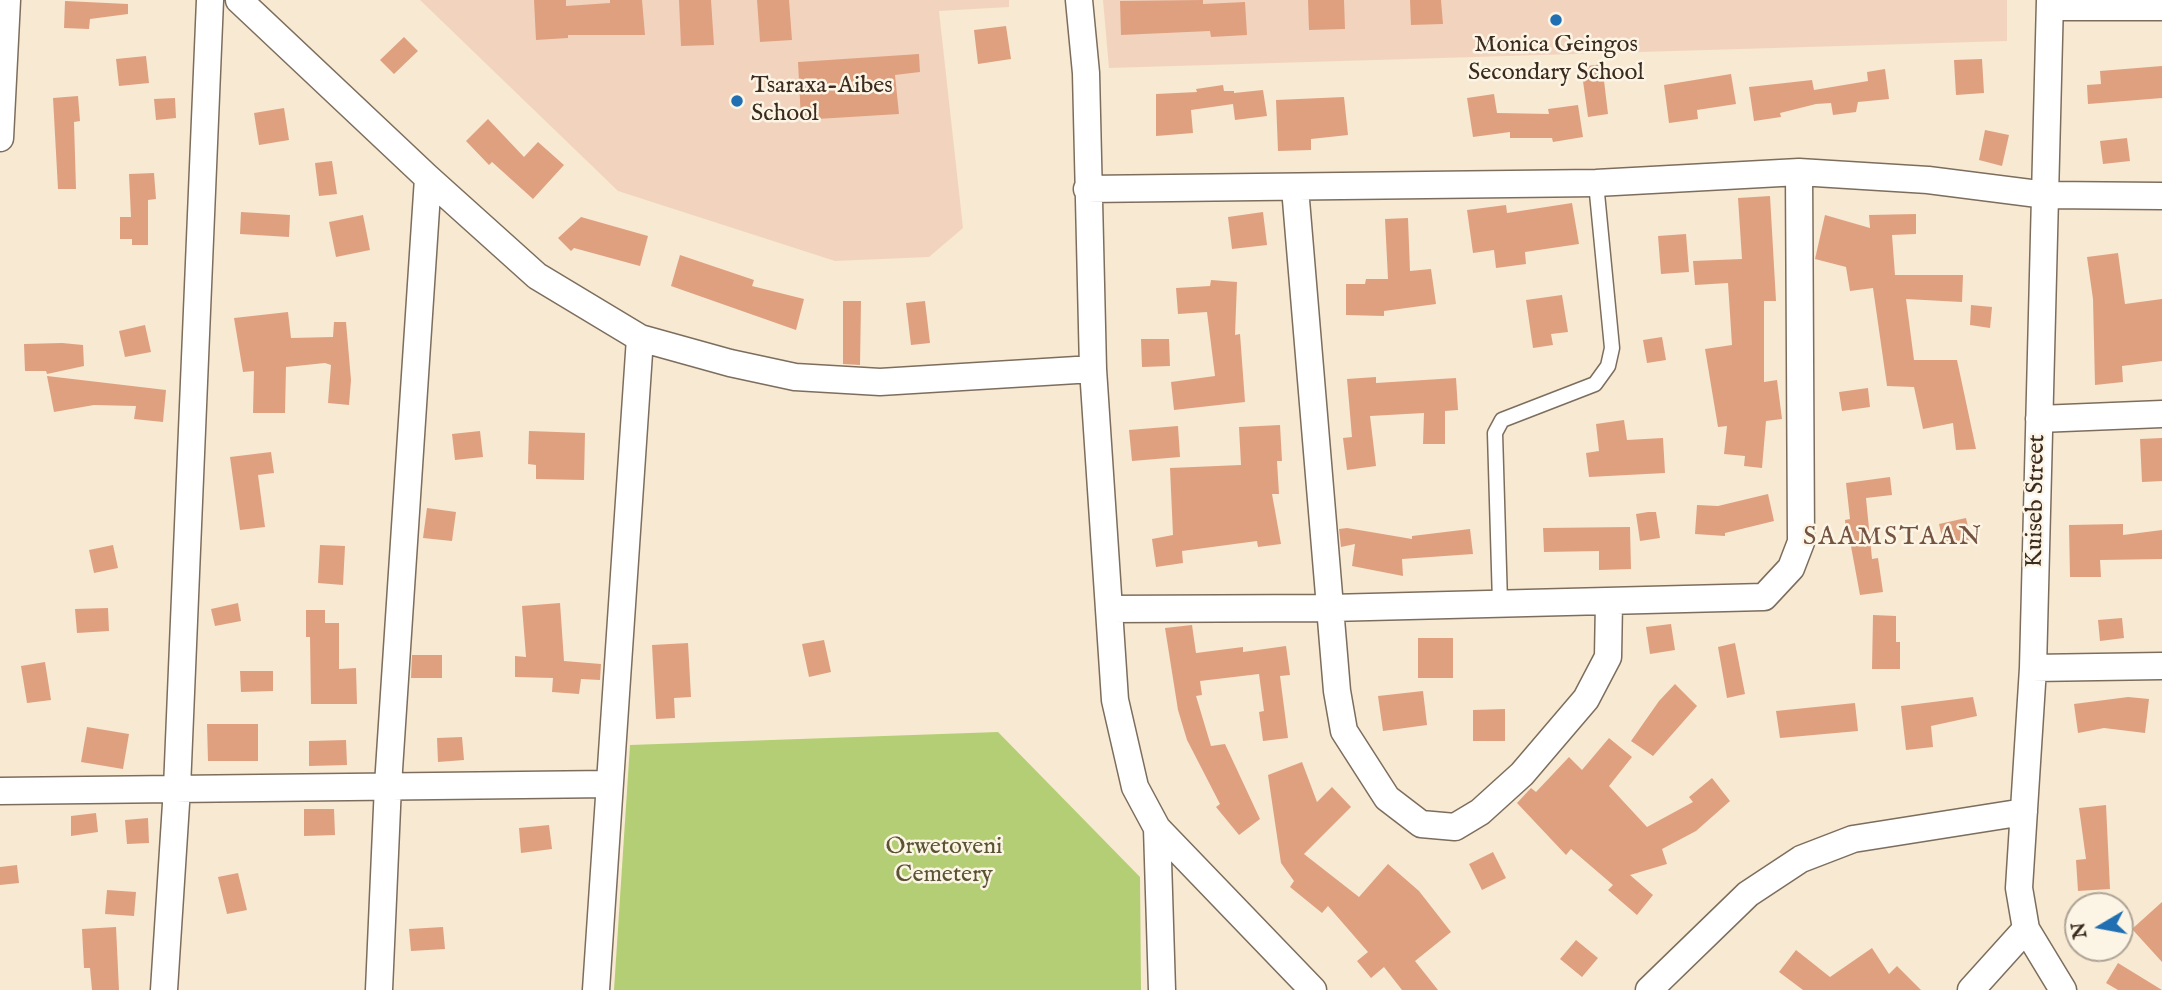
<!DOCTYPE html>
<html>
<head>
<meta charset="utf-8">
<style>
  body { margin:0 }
  #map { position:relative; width:2162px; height:990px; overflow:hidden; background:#f8e9d2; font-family:"IM FELL English",serif }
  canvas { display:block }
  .north { position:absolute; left:2064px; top:892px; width:70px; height:70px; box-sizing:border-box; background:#fcf5e5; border:2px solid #afa495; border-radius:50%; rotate:260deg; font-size:19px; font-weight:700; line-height:28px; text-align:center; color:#3b2a1e }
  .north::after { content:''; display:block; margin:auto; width:24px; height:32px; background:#1f6fb2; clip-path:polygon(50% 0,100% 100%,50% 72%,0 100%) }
</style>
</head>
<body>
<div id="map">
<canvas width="2162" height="990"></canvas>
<div class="north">N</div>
</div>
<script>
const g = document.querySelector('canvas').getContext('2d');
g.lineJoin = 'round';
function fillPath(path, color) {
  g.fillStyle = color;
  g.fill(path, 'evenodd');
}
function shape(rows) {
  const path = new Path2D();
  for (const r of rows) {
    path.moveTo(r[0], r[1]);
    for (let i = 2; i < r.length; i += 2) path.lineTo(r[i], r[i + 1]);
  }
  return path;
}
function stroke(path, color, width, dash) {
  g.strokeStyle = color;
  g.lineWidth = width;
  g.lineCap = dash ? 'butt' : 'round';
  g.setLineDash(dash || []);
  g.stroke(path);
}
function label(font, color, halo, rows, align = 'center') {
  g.font = font + ' "IM FELL English",serif';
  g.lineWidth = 5;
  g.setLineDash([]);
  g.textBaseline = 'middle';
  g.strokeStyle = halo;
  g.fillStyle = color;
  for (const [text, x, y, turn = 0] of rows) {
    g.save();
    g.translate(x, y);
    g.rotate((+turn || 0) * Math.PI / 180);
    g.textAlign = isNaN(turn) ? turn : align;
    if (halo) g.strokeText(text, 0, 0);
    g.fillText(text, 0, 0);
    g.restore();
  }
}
const built = shape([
  [420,0,1009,0,1009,7,939,11,963,228,929,257,835,261,618,191],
  [1103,0,2007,0,2007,41,1109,68]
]);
const green = shape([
  [998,732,1140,877,1141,990,614,990,630,745]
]);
const building = shape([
  [534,0,566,0,566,6,610,3,610,0,642,0,645,35,568,35,568,38,536,40],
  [679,0,711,0,714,45,681,46],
  [757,0,789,0,792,40,760,42],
  [1203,0,1203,4,1245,2,1247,35,1211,37,1210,31,1121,35,1120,1],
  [1308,0,1344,0,1345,29,1309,30],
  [1410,0,1441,0,1443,24,1411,25],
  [65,1,128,4,128,14,90,19,89,29,64,28],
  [1006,26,1011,59,978,64,974,30],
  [404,37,418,51,394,74,380,60],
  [919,54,920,72,895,75,899,114,801,120,798,62],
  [146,56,149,83,119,86,116,59],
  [1982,59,1984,93,1956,95,1954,60],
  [1602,64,1608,114,1588,117,1581,67],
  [2162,66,2162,98,2088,104,2087,85,2101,84,2100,71],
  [1885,69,1889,99,1858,102,1856,112,1833,115,1831,103,1816,104,1780,113,1781,117,1754,121,1749,87,1812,80,1814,90,1868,81,1867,72],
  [1731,74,1736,104,1697,110,1698,119,1669,123,1664,85],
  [1223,85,1224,91,1234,91,1234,93,1263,90,1267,116,1235,120,1233,104,1191,110,1193,133,1156,136,1156,94,1197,92,1196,89],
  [1494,94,1497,113,1549,114,1548,109,1578,105,1583,137,1553,142,1552,138,1510,138,1510,132,1473,137,1467,98],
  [78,96,80,121,74,122,76,189,58,189,53,98],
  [1344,97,1348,135,1311,139,1311,150,1278,151,1276,100],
  [175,98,176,118,156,120,154,99],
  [284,108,289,140,259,145,254,113],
  [488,119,524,157,538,142,564,165,533,199,492,162,489,165,466,141],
  [1985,130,2009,135,2002,166,1979,160],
  [2127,138,2130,161,2103,164,2100,141],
  [332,161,337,194,319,196,315,163],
  [154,173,156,199,148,200,148,245,132,245,132,239,120,239,120,217,131,217,129,174],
  [1770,196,1776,301,1764,301,1764,382,1777,380,1782,419,1766,421,1762,468,1744,466,1745,456,1724,454,1727,426,1718,427,1705,349,1732,345,1728,283,1695,285,1693,261,1742,259,1738,198],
  [1572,203,1579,244,1525,252,1526,264,1496,268,1494,250,1473,253,1467,210,1506,205,1507,213],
  [241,212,290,215,289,237,240,234],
  [1263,212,1267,245,1232,249,1228,217],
  [1916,214,1916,234,1892,235,1895,275,1963,275,1962,302,1906,299,1914,360,1957,360,1976,449,1956,450,1953,423,1923,429,1914,387,1887,386,1873,288,1850,291,1846,267,1815,259,1825,215,1870,228,1869,215],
  [363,215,370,250,336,257,329,222],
  [581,217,648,236,640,266,574,248,571,251,558,238],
  [1408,218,1410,271,1431,269,1436,304,1384,311,1384,316,1346,315,1346,284,1365,284,1366,279,1388,279,1385,219],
  [1686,234,1689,272,1661,274,1658,236],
  [2118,253,2125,304,2162,299,2162,361,2122,366,2123,382,2095,385,2093,299,2087,257],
  [680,255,754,280,752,286,804,299,796,330,671,286],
  [1211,280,1237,282,1235,335,1240,334,1245,402,1174,410,1171,382,1215,376,1207,312,1178,314,1176,288,1210,286],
  [1562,295,1568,332,1551,334,1553,345,1533,348,1526,300],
  [843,301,861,301,860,365,843,364],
  [925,301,930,343,911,345,906,303],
  [1971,305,1992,307,1990,328,1970,325],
  [288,312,291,338,333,337,334,322,346,322,351,380,349,405,328,403,331,365,325,363,286,367,285,413,253,413,254,371,243,372,234,318],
  [145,325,151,352,125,357,119,331],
  [1662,337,1666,360,1647,363,1643,340],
  [1141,339,1169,339,1170,366,1142,367],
  [62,343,83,345,84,366,47,374,46,371,25,371,24,344],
  [47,376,166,390,163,422,134,419,136,406,94,405,54,412],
  [1376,377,1376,383,1456,378,1458,410,1445,411,1445,444,1423,444,1424,413,1370,416,1376,466,1347,470,1343,438,1352,437,1347,379],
  [1868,388,1870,407,1842,411,1839,392],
  [1624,420,1627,440,1663,438,1665,473,1589,477,1586,453,1599,451,1596,424],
  [1280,425,1282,461,1277,461,1279,494,1272,494,1281,544,1258,547,1257,541,1182,551,1183,563,1156,567,1152,539,1173,535,1170,468,1241,465,1239,427],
  [1178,426,1180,457,1132,461,1129,430],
  [480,431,483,457,455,460,452,434],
  [529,431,585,433,584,480,536,479,536,465,528,464],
  [2162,438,2162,481,2142,482,2140,439],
  [271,452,274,473,258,475,265,527,240,530,230,457],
  [1890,477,1892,495,1866,498,1872,559,1878,558,1883,592,1860,595,1850,541,1847,541,1845,520,1850,519,1846,483],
  [1768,494,1774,521,1725,533,1725,536,1695,534,1697,505,1718,506],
  [427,508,456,512,452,541,423,538],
  [1648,512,1656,512,1660,538,1640,541,1636,514],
  [1966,518,1971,540,1944,546,1939,524],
  [2123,524,2123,535,2162,530,2162,559,2100,560,2101,577,2070,577,2069,525],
  [1630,527,1631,569,1599,570,1599,551,1544,552,1543,528],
  [1347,528,1412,539,1412,536,1470,529,1473,554,1402,559,1403,576,1352,566,1355,544,1341,547,1339,529],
  [113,545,118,568,94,573,89,550],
  [320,545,345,546,343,585,318,583],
  [238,603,241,621,215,626,211,609],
  [560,603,564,661,601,664,600,680,581,679,579,694,552,692,553,678,515,677,515,656,526,657,522,606],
  [108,608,109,631,77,633,75,609],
  [306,610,325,610,325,623,339,623,339,669,356,668,357,704,311,704,310,637,306,637],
  [1873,615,1896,616,1896,642,1900,642,1900,669,1872,669],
  [2122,618,2124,638,2100,641,2098,620],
  [1671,624,1675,650,1650,654,1646,627],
  [1192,625,1196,653,1243,647,1243,652,1286,646,1290,675,1280,676,1288,738,1263,741,1259,712,1264,711,1259,674,1200,681,1202,695,1196,696,1211,746,1225,744,1260,819,1239,835,1216,807,1220,804,1187,740,1178,710,1165,628],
  [1418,638,1453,638,1453,678,1418,678],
  [824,640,831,672,809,677,802,644],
  [688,643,691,697,674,698,675,718,656,719,652,645],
  [1735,643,1745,694,1727,698,1718,647],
  [412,655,442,655,442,678,411,678],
  [45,662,51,700,27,703,21,666],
  [240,671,273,671,273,691,241,692],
  [1675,684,1697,706,1653,756,1631,741,1659,701],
  [1423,691,1427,725,1383,731,1378,696],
  [1973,697,1977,716,1931,726,1933,747,1906,750,1901,706],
  [2128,697,2149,699,2145,733,2104,728,2078,733,2074,704],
  [1855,703,1858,731,1780,738,1776,711],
  [1505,709,1505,741,1473,741,1473,710],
  [207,724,258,724,258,761,208,761],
  [87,727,129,734,123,769,81,762],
  [462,737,464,760,438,762,437,738],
  [1609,738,1632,757,1609,786,1647,827,1693,802,1689,797,1712,778,1730,801,1696,831,1662,849,1667,864,1630,875,1653,895,1637,915,1608,890,1613,885,1571,849,1566,855,1517,803,1531,788,1536,792,1569,757,1582,770],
  [346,740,347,765,309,766,309,741],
  [1302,762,1317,802,1332,787,1351,807,1304,854,1359,897,1388,864,1419,891,1451,932,1415,961,1438,990,1402,990,1384,967,1371,978,1357,961,1368,952,1328,906,1322,913,1290,887,1294,881,1281,863,1268,775],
  [2106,805,2110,889,2078,891,2076,860,2086,859,2079,808],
  [304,809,334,809,335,835,304,836],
  [96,813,98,832,71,836,71,816],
  [148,818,149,843,127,844,125,820],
  [549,825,552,849,521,853,519,828],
  [1493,852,1506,878,1482,890,1469,864],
  [17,865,19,883,0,885,0,867],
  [238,873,247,910,227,914,218,877],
  [107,890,136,892,134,916,105,914],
  [2162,902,2162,962,2132,929],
  [116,927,119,990,92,990,90,968,84,968,82,929],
  [443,927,445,949,411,951,409,929],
  [1576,940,1598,958,1582,977,1560,959],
  [1872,948,1889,974,1897,966,1921,990,1803,990,1779,972,1796,950,1830,977],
  [2118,963,2162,990,2118,990,2106,983]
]);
const lane = shape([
  [1500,603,1495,433,1502,420,1595,384,1608,366,1612,348,1596,183]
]);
const street = shape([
  [239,0,428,178,537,276,640,338,730,363,795,377,880,382,1093,369],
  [1079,0,1086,73,1093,369,1115,700,1135,787,1157,828,1313,990],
  [2050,0,2033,668,2019,888,2026,929,2063,990],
  [2050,7,2162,7],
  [0,138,7,0],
  [1295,188,1337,691,1344,731,1387,798,1421,824,1455,827,1480,812,1522,774,1586,699,1608,657,1609,602],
  [1087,189,1596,183,1799,172,1928,180,2046,195,2162,196],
  [2039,419,2162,414],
  [1109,609,1330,608,1764,597,1791,568,1801,542,1799,172],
  [2033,668,2162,666],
  [0,791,609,784],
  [1157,828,1162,990],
  [164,990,177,788,210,0],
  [379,990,388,785,428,178],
  [596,990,640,338],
  [1649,990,1748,894,1801,859,1853,839,2024,812],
  [1971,990,2026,929]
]);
const markers = [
  [1556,20,7,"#1f6fb2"],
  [737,101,7,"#1f6fb2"]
];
const poiNames = [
  ["Monica Geingos",1556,46],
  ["Secondary School",1556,74],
  ["Tsaraxa-Aibes",751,87,"left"],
  ["School",751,115,"left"]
];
const streetNames = [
  ["Kuiseb Street",2037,501,-89]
];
const parkNames = [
  ["Orwetoveni",944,848],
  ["Cemetery",944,876]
];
const neighbourhoodNames = [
  ["SAAMSTAAN",1893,539]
];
fillPath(built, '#f2d4be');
fillPath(green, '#b3ce74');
fillPath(building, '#dfa080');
stroke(lane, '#7d6d5d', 17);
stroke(street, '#7d6d5d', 29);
stroke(lane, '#fff', 14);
stroke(street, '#fff', 26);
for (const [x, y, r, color] of markers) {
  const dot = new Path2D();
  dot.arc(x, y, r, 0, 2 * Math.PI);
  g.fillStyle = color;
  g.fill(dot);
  stroke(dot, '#fcf5e5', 2.5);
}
label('24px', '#3b2a1e', '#fcf5e5', poiNames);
label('24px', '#3b2a1e', '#fcf5e5', streetNames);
label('24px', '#595334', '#fcf5e5', parkNames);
g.letterSpacing = '2px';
label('26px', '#745340', '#fcf5e5', neighbourhoodNames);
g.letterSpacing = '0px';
</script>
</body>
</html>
